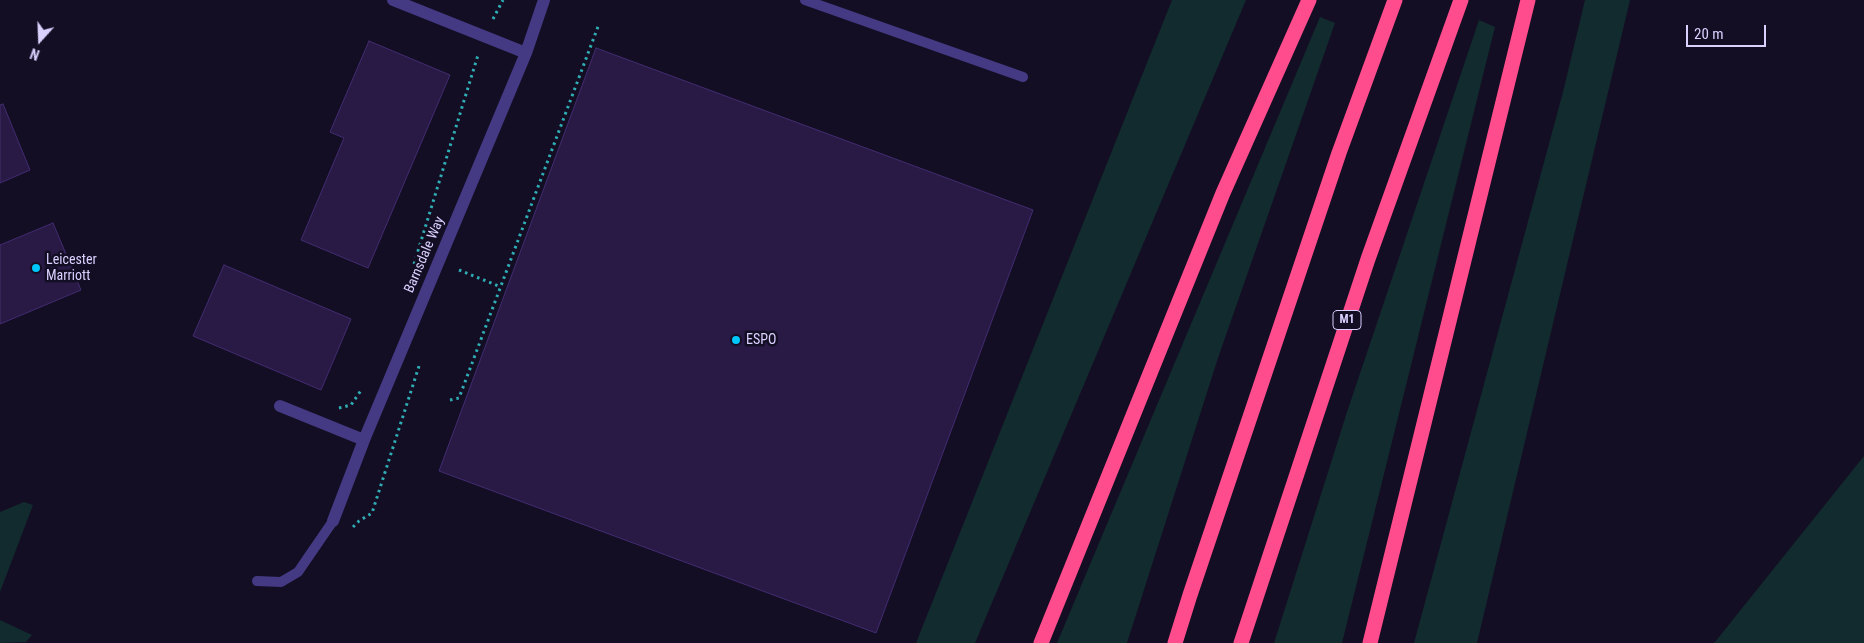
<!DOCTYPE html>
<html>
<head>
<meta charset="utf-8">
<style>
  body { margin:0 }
  #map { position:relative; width:1864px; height:643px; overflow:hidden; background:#140e24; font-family:"Roboto Condensed",sans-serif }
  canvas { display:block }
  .north { position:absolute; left:15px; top:15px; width:50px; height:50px; -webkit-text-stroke:4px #140e24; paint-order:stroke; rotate:200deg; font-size:14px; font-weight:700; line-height:20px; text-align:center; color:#dbd1ff }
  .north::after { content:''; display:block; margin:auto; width:18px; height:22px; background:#dbd1ff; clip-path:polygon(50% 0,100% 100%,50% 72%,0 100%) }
  .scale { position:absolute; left:1686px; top:25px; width:80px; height:22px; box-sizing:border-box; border:2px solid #dbd1ff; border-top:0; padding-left:6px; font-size:15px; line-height:18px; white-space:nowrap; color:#dbd1ff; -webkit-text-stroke:4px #140e24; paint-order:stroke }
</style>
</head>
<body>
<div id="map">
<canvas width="1864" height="643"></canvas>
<div class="north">N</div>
<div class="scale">20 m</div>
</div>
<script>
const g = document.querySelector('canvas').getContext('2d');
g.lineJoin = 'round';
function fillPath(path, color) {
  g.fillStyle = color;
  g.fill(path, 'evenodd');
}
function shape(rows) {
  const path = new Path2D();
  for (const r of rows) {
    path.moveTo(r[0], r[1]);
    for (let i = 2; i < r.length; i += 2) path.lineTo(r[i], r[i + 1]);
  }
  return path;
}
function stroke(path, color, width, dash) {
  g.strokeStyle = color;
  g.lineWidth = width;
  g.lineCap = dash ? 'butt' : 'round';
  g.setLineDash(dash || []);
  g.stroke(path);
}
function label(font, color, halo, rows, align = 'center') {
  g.font = font + ' "Roboto Condensed",sans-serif';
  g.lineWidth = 5;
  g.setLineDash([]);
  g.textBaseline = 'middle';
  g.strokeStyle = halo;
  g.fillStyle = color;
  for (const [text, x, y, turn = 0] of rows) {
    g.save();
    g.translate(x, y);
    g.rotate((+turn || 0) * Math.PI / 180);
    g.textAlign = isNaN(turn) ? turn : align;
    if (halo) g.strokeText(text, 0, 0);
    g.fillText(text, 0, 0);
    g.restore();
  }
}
const green = shape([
  [1172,0,1246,0,975,643,916,643],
  [1585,0,1630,0,1477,643,1414,643,1563,92],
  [1320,17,1335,23,1218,358,1127,643,1057,643],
  [1479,20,1495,27,1342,643,1274,643,1347,412],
  [1864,456,1864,643,1713,643,1715,642],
  [24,502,33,505,0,592,0,512],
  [0,620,32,635,26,642,0,643]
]);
const building = shape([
  [369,41,450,75,368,268,301,240,344,138,330,132,369,41],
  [596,48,1033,210,876,633,439,471,596,48],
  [3,104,30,170,0,183,0,105,3,104],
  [53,223,81,290,0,324,0,245,53,223],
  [224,265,351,319,321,390,193,336,224,265]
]);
const path = shape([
  [493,19,503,0],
  [414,264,478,55],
  [459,270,501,287],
  [450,400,459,398,599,24],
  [339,408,351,405,362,389],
  [353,527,359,521,372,513,420,363]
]);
const lane = shape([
  [805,0,1023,77],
  [257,581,281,582,298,572,333,521]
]);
const street = shape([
  [393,0,526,53],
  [280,406,364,440],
  [333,521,364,440,526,53,544,0]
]);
const highway = shape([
  [1041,643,1223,193,1309,0],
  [1175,643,1190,595,1339,153,1395,0],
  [1241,643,1368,259,1461,0],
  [1370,643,1528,0]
]);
const markers = [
  [36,268,5,"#00c6fb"],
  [736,340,5,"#00c6fb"]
];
const shields = [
  [1347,320,28]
];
const shieldNames = [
  ["M1",1347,320]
];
const streetNames = [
  ["Barnsdale Way",425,255,-67]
];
const poiNames = [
  ["Leicester",46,260],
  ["Marriott",46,276],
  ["ESPO",746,340]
];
fillPath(green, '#112b2e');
fillPath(building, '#281a45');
stroke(building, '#422c71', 1);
stroke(path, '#2faeb5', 3, [2.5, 4]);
stroke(lane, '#443983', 10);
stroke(street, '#443983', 12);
stroke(highway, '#ff4c8d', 15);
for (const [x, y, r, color] of markers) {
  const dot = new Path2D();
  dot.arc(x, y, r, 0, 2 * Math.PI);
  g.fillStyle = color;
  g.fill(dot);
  stroke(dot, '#140e24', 2);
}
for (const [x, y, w] of shields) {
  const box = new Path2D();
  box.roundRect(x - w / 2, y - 9.5, w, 19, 4);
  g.fillStyle = '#140e24';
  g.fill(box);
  stroke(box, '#dbd1ff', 1);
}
label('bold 12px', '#dbd1ff', null, shieldNames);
label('14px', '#dbd1ff', '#140e24', streetNames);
label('14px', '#dbd1ff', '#140e24', poiNames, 'left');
</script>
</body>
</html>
